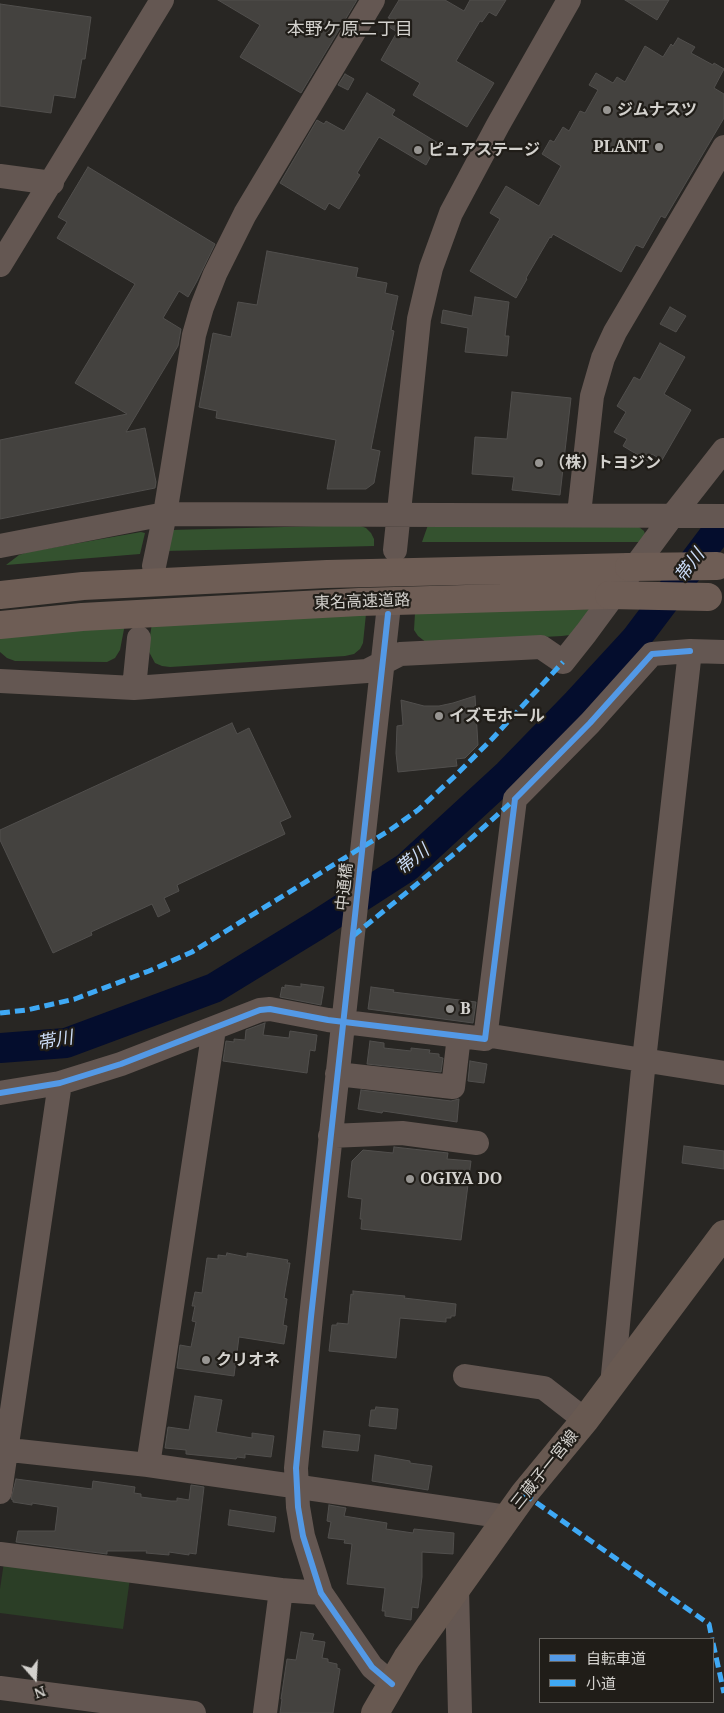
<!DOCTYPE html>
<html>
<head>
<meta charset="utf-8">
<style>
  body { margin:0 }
  #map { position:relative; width:724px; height:1713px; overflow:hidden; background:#282623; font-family:"Noto Serif","Noto Sans JP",serif }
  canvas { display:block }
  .legend { position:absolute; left:539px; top:1638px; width:175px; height:65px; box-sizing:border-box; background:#201d18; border:1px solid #686560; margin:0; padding:6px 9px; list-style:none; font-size:15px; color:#d3d1cd }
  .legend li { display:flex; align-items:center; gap:10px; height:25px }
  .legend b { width:25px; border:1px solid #686560 }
  .north { position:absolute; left:10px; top:1653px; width:50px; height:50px; -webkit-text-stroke:4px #201d18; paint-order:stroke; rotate:161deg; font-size:14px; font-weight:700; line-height:20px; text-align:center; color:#d3d1cd }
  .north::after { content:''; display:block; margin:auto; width:18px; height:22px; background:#d3d1cd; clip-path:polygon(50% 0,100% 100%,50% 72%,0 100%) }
</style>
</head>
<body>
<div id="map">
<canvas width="724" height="1713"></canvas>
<ul class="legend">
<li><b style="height:6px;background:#5399e6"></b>自転車道</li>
<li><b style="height:6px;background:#3fa9f5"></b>小道</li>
</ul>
<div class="north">N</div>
</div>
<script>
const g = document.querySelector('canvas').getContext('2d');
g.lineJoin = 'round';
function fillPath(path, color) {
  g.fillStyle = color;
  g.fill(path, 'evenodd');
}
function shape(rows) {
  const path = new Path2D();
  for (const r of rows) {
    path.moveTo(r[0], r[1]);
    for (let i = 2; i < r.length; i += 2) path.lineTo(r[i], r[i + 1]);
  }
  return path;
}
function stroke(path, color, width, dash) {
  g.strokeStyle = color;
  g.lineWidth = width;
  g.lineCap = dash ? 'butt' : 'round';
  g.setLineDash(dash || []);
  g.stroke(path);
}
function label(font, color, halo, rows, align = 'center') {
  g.font = font + ' "Noto Serif","Noto Sans JP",serif';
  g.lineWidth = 4.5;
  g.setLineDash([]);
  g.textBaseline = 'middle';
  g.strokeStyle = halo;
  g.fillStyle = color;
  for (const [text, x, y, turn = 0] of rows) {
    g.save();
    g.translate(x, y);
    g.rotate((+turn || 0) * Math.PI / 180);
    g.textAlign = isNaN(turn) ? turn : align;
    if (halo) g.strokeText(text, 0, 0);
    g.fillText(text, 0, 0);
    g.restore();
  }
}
const green = shape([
  [4,1562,130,1578,123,1629,0,1613,0,1589]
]);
const forest = shape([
  [358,525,366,528,371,533,374,539,374,546,165,551,171,530],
  [428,525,639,527,644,531,646,537,645,542,422,542],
  [141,532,145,533,140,554,6,565,19,555,28,552],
  [595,609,570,635,562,636,427,643,418,636,414,630,415,613],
  [366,614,363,643,360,649,354,654,345,656,170,667,162,666,155,663,148,650,152,623],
  [125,624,120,650,115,658,107,662,15,661,7,658,0,652,0,634]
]);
const river = shape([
  [0,1048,66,1043,214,988,317,925,407,867,508,774,577,703,635,640,724,522]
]);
const building = shape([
  [218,0,357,0,301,93,240,57,260,25,218,0],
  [399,0,445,0,464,11,470,0,506,0,496,16,489,12,482,22,480,21,456,61,494,83,467,127,413,95,420,83,381,60,397,32,386,25,390,18,388,18,399,0],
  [625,0,669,0,657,20,625,0],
  [0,4,91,17,85,59,82,59,75,98,54,95,51,113,0,106,0,4],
  [678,38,695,47,691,53,713,65,714,63,724,69,714,88,724,94,724,118,665,218,661,216,643,248,636,245,621,272,553,234,551,238,550,237,526,278,527,279,516,298,470,271,500,219,490,213,506,186,539,206,561,166,542,154,550,140,554,142,563,127,569,131,580,111,585,113,598,90,589,85,596,73,613,83,617,77,625,82,645,46,663,57,671,44,673,46,678,38],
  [345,74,354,79,348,90,338,85,345,74],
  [367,93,395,110,392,115,438,143,426,165,379,137,357,173,360,175,339,209,329,203,325,210,280,183,317,120,324,124,326,121,344,131,367,93],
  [88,167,215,244,197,281,188,297,179,291,163,318,181,329,178,346,126,432,145,428,156,482,155,488,0,519,0,440,127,414,75,383,135,284,57,238,67,222,58,217,88,167],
  [267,251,358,268,356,277,387,283,385,293,398,296,391,330,394,331,371,449,380,451,374,483,366,489,327,489,336,440,216,418,217,411,199,407,213,333,231,337,238,302,257,305,267,251],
  [475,297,509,302,505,336,509,336,507,356,465,352,468,328,441,323,443,310,472,316,475,297],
  [670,307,686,316,676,332,660,324,670,307],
  [660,343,685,357,664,394,691,410,662,460,652,454,648,461,623,446,627,439,614,432,626,412,617,406,634,377,640,380,660,343],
  [512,392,571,398,560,495,512,490,514,477,472,474,475,437,507,439,512,392],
  [475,696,478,745,465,758,456,759,457,766,398,772,396,753,397,726,403,725,401,700,424,706,439,706,453,703,475,696],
  [232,723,237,734,249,728,291,817,280,822,285,834,177,885,179,891,164,898,170,911,158,917,152,904,91,932,92,935,53,953,0,840,0,830,232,723],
  [301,984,324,987,321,1005,280,997,282,987,285,988,285,985,301,987,301,984],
  [371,987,394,990,393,992,476,1002,473,1023,368,1009,371,987],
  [265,1023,263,1035,289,1038,290,1031,317,1035,315,1051,310,1050,307,1073,223,1061,226,1041,234,1042,234,1039,245,1040,246,1030,265,1023],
  [370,1041,384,1043,384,1048,411,1051,411,1048,430,1050,429,1053,439,1054,439,1057,443,1058,441,1072,367,1064,370,1041],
  [470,1061,487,1064,484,1083,468,1081,470,1061],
  [361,1090,451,1101,459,1099,457,1122,383,1111,382,1113,358,1109,361,1090],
  [684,1146,724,1151,724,1169,682,1163,684,1146],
  [394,1147,448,1153,447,1159,471,1161,461,1240,361,1229,362,1219,360,1219,362,1199,348,1197,352,1161,363,1150,393,1153,394,1147],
  [227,1253,247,1257,247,1253,288,1260,287,1263,290,1263,284,1298,287,1299,283,1325,287,1326,284,1344,239,1337,234,1376,177,1368,180,1345,191,1347,196,1322,192,1321,195,1306,192,1306,195,1292,202,1293,207,1258,218,1259,218,1255,226,1256,227,1253],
  [353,1291,405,1296,404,1298,456,1304,455,1316,451,1316,451,1318,446,1318,446,1322,400,1318,396,1358,329,1351,332,1325,337,1325,337,1323,348,1324,351,1294,353,1295,353,1291],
  [195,1396,222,1400,216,1432,252,1438,252,1433,274,1436,271,1457,245,1454,245,1458,237,1457,236,1459,186,1454,186,1450,165,1448,168,1427,189,1430,195,1396],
  [376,1407,398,1409,396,1429,369,1426,371,1410,375,1410,376,1407],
  [324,1431,360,1435,358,1451,322,1447,324,1431],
  [375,1455,410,1461,410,1463,432,1466,428,1490,372,1481,375,1455],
  [16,1479,92,1489,93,1481,135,1487,134,1493,141,1494,141,1497,171,1501,177,1501,177,1498,189,1500,191,1485,204,1487,196,1554,189,1553,189,1555,169,1552,169,1555,146,1553,147,1551,107,1551,107,1554,16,1542,18,1531,55,1531,58,1507,32,1503,32,1505,13,1502,13,1500,11,1499,16,1479],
  [329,1505,346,1508,344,1516,387,1523,386,1529,413,1533,414,1529,454,1533,453,1554,422,1552,422,1577,418,1608,412,1607,411,1620,385,1616,385,1611,382,1611,385,1588,347,1584,352,1544,344,1543,345,1540,328,1538,331,1522,327,1521,329,1505],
  [230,1510,276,1517,274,1532,228,1525,230,1510],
  [301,1632,314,1634,312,1640,325,1642,322,1658,328,1659,328,1662,337,1664,337,1668,340,1669,333,1713,280,1713,282,1699,281,1699,287,1659,296,1660,301,1632]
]);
const minor = shape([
  [0,176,52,183],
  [0,265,162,0],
  [579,514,592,396,603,358,615,332,724,147],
  [0,546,165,514,724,516],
  [395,550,419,319,431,268,451,213,498,125,569,0],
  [154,566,165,514,194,335,202,307,215,274,245,214,373,0],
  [388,614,311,1317,296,1468,298,1507,303,1536,321,1593,372,1667,392,1684],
  [0,681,134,688,367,671,400,654,541,647,563,662,586,633,673,515,724,450],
  [134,688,139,638],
  [485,1035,724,1073],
  [337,1074,453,1087,459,1036],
  [0,1093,60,1083,121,1064,260,1010,270,1009,328,1020,485,1039,515,799,590,723,652,654,690,651],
  [330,1136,402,1133,477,1143],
  [465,1376,544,1388,585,1420],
  [612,1385,644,1060,690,651,724,652],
  [0,1449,148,1465,507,1517],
  [148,1465,214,1029],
  [0,1492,60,1083],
  [0,1554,281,1590,321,1593],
  [457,1588,460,1713],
  [0,1688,194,1713],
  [265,1713,281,1590]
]);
const major = shape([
  [375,1713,407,1658,524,1494,585,1420,724,1234]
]);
const highway = shape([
  [0,595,83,586,327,574,629,567],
  [0,625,82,617,359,602,609,595]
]);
const highwayBridge = shape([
  [629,567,717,566],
  [609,595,708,597]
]);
const quiet = shape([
  [353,936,454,854,515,799],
  [0,1013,27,1010,75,999,149,971,192,952,390,830,418,810,456,775,492,739,563,662],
  [524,1494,709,1624,712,1639],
  [713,1643,724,1693]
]);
const cycleway = shape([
  [388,614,311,1317,296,1468,298,1507,303,1536,321,1593,372,1667,392,1684],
  [0,1093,60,1083,121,1064,260,1010,270,1009,328,1020,485,1039,515,799,590,723,652,654,690,651]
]);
const markers = [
  [607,110,5,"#979592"],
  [659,147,5,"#979592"],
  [418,150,5,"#979592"],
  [539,463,5,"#979592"],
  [439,716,5,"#979592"],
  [450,1009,5,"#979592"],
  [410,1179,5,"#979592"],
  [206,1360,5,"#979592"]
];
const poiNames = [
  ["ジムナスツ",617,110],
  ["PLANT",649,147,"right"],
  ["ピュアステージ",428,150],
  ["（株）トヨジン",549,463],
  ["イズモホール",449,716],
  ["B",460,1009],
  ["OGIYA DO",420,1179],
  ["クリオネ",216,1360]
];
const streetNames = [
  ["東名高速道路",362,602,-2],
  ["中通橋",345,887,-84],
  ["三蔵子一宮線",545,1470,-51]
];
const neighbourhoodNames = [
  ["本野ケ原二丁目",350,30]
];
const waterNames = [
  ["帯川",690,566,-53],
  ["帯川",413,860,-39],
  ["帯川",55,1041,-10]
];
fillPath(green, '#2b3e26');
fillPath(forest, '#34522f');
stroke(river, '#040d2d', 30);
fillPath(building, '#44423f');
stroke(building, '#514f4d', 1);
stroke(minor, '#645752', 24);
stroke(major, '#685951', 28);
stroke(highway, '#6e5d55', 28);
stroke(highwayBridge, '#6e5d55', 28);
stroke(quiet, '#3fa9f5', 5, [10, 5]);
stroke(cycleway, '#5399e6', 6);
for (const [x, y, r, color] of markers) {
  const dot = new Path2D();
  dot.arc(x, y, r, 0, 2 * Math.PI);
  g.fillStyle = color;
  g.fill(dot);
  stroke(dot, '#201d18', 2);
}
label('bold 16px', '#d3d1cd', '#201d18', poiNames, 'left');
label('16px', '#d3d1cd', '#201d18', streetNames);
label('18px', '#d3d1cd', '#201d18', neighbourhoodNames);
label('italic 18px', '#cadbf6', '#201d18', waterNames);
</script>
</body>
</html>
